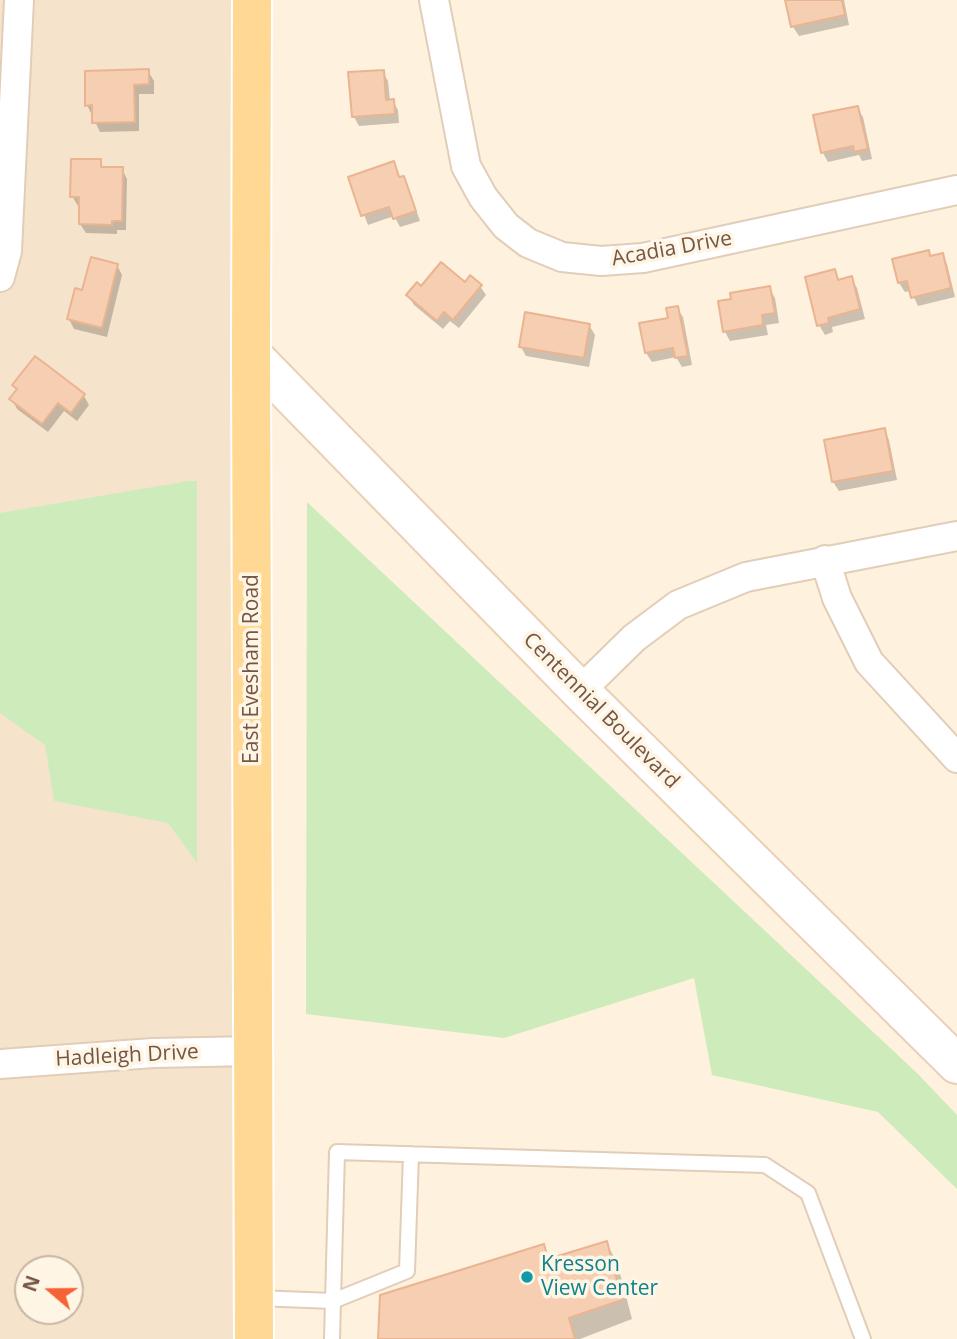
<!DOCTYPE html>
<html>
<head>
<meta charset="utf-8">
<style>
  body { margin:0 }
  #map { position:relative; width:957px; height:1339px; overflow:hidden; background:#fef1dd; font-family:"Open Sans",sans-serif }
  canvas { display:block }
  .north { position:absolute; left:14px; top:1255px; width:70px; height:70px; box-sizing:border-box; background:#fff5e5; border:2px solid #c8b5a5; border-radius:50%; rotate:290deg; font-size:19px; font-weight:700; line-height:28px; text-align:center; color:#755644 }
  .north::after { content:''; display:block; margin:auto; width:24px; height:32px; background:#f46236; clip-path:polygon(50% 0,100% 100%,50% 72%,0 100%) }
</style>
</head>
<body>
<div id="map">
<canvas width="957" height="1339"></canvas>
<div class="north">N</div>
</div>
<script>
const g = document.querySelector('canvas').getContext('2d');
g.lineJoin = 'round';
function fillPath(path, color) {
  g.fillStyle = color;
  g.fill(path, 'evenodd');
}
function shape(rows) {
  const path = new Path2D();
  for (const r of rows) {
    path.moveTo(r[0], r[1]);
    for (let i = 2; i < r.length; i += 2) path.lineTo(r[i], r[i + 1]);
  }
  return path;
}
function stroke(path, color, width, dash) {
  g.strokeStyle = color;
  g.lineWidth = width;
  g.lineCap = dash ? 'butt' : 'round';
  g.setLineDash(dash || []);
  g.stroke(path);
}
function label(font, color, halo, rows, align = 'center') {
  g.font = font + ' "Open Sans",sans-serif';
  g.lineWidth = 7;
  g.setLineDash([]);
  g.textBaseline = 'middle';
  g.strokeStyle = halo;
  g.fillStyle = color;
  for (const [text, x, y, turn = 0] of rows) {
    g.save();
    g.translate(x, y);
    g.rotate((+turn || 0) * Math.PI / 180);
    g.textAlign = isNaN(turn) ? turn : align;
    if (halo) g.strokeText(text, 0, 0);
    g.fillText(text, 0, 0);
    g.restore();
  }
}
const residential = shape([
  [0,0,252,0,254,1339,0,1339],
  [28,1269,70,1269,70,1311,28,1311]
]);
const green = shape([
  [188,481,197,481,197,863,168,823,54,801,45,745,0,713,0,513],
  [307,502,918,1074,957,1115,957,1189,878,1112,712,1075,694,978,504,1038,306,1014]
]);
const shadow = shape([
  [787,0,844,0,849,25,799,36,793,27],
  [148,71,154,81,154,94,139,94,139,131,100,132,87,105],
  [383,72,388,81,390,101,393,101,398,110,399,123,359,126,354,117],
  [857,108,863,117,872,159,862,161,859,155,828,162,823,153,815,117],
  [100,161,104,169,122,169,127,179,126,230,117,230,117,234,86,233,80,224,81,206,78,206,72,196],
  [393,163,401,179,403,178,408,187,420,221,400,227,394,216,368,225,350,178],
  [928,252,931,257,942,254,947,264,955,297,918,306,911,291,905,292,899,283],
  [117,265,122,275,107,337,74,329,69,319,84,292],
  [834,271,840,281,851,278,857,288,865,319,832,327,833,332,825,335,819,325],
  [465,284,480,286,486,295,459,328,450,321,443,329,414,305,408,295,421,289],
  [769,288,775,298,779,323,766,325,768,335,730,341,725,332,720,302],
  [677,308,683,317,692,365,682,367,676,357,652,362,646,353],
  [589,325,595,335,589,367,526,356,521,347],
  [36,358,84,396,89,405,77,421,64,411,48,432,17,409,12,399,18,391,14,385],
  [884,430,889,440,897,480,839,491,833,482],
  [606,1243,617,1262,632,1319,580,1339,380,1339,543,1247,551,1260]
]);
const building = shape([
  [785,0,842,0,845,15,791,27,785,0],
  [149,69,149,84,134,85,135,122,92,123,92,105,85,106,85,71,149,69],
  [384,70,386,100,394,99,395,114,352,117,348,72,384,70],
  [858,106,868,149,854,152,853,146,821,153,813,115,858,106],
  [71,159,101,159,101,167,123,167,122,221,112,221,112,225,79,224,79,197,70,197,71,159],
  [394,161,399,177,404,176,416,211,393,219,389,207,361,216,348,177,394,161],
  [929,250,930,256,943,253,951,288,911,298,907,281,898,283,892,259,929,250],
  [91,257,118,264,102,328,67,319,75,288,82,290,91,257],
  [441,262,465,282,470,275,482,285,453,320,444,312,437,321,406,295,417,282,421,286,441,262],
  [835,269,838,280,852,276,860,309,828,318,829,323,817,326,805,277,835,269],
  [770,286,775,313,762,315,763,325,723,332,718,301,731,299,730,293,770,286],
  [678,306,688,356,675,358,673,348,645,353,639,323,668,318,666,308,678,306],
  [525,312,590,324,584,358,519,347,525,312],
  [35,356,85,394,71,413,58,403,42,424,9,399,17,389,12,385,35,356],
  [885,428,893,471,832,482,824,440,885,428],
  [607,1241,622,1300,569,1318,575,1339,378,1339,380,1295,544,1244,548,1259,607,1241]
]);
const service = shape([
  [256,1298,333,1301,407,1271,411,1154],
  [332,1339,337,1152,765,1165,808,1193,863,1339]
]);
const minor = shape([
  [434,0,466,166,483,197,506,226,528,243,562,257,601,261,643,258,957,190],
  [0,277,7,251,19,0],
  [825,560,837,598,869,662,957,758],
  [580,691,634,638,678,605,746,577,957,536],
  [0,1064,153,1053,254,1051]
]);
const secondary = shape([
  [251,354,580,691,957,1064]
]);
const primary = shape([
  [252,0,251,354,254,1339]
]);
const markers = [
  [527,1277,7,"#0f9aa8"]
];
const streetNames = [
  ["Acadia Drive",672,249,-10],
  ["East Evesham Road",252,669,-90],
  ["Centennial Boulevard",601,711,45],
  ["Hadleigh Drive",127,1056,-3]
];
const cultureNames = [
  ["Kresson",541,1265],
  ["View Center",541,1289]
];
fillPath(residential, '#f6e3cb');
fillPath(green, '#ceecbb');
fillPath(shadow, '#0003');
fillPath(building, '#f6ceb2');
stroke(building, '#eab491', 2);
stroke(service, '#e2cdb9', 18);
stroke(minor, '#e2cdb9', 32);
stroke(secondary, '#ead0b8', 42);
stroke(primary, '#fff', 42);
stroke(service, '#fff', 14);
stroke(minor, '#fff', 28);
stroke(secondary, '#fff', 38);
stroke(primary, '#ffd893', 38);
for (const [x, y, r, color] of markers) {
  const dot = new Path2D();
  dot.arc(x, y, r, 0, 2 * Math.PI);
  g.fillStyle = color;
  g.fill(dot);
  stroke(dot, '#fff5e5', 2.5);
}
label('21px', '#755644', '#fff5e5', streetNames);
label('21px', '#0d838f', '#fff5e5', cultureNames, 'left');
</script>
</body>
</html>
